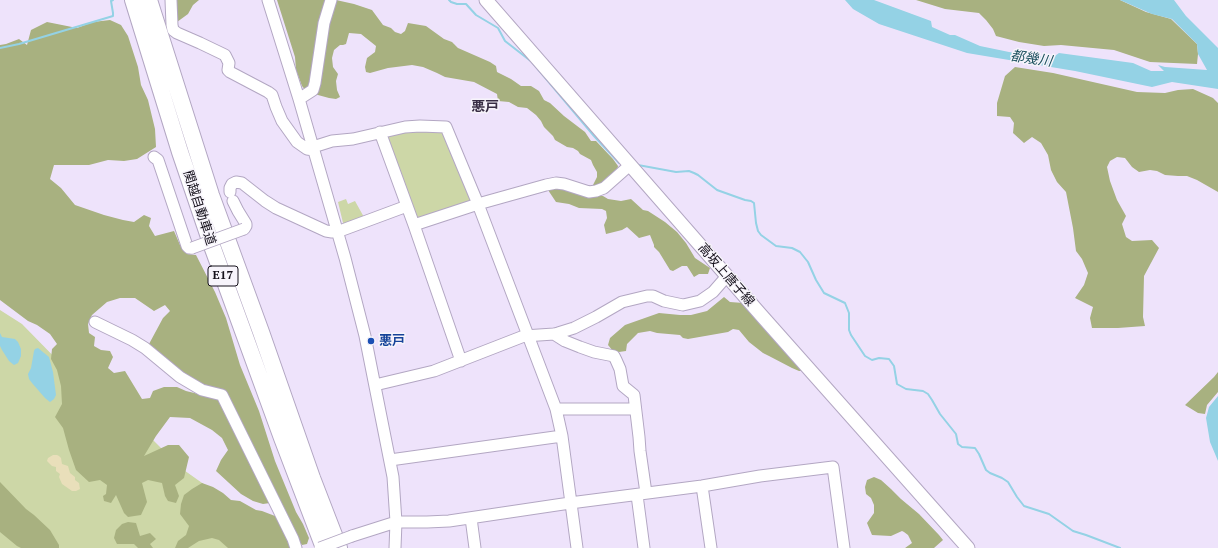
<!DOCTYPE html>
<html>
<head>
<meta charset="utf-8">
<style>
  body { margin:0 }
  canvas { display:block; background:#eee3fb }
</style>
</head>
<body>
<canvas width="1218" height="548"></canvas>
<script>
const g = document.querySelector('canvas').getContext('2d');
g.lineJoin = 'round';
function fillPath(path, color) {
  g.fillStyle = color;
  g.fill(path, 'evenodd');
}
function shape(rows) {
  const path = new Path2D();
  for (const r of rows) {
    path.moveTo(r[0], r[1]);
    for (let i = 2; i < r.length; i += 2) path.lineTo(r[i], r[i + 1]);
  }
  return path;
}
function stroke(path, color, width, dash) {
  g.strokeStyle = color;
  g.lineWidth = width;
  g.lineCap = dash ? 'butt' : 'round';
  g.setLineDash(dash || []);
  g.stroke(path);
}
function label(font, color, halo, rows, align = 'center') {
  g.font = font + ' "PT Serif","Noto Sans JP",serif';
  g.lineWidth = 3;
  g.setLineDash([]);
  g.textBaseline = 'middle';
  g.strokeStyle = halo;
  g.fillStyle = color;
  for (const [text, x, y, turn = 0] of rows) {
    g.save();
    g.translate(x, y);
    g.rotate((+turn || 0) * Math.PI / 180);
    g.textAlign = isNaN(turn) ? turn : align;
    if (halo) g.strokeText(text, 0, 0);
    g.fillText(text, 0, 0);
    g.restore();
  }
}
const green = shape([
  [415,129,441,131,444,134,474,202,418,222,385,135],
  [346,199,348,204,355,201,365,219,344,227,338,202],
  [0,310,22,324,68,371,139,426,181,468,243,512,276,548,0,548]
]);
const forest = shape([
  [173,0,199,0,193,5,188,14,177,22],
  [277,0,336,0,354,4,372,10,383,25,391,28,395,32,401,34,405,31,408,23,426,26,444,39,452,42,458,48,490,62,496,66,497,72,511,79,521,86,531,86,539,91,544,100,550,103,564,116,585,132,591,141,596,141,613,159,618,166,617,171,597,187,593,185,597,177,597,172,593,165,591,160,580,154,578,151,573,148,567,147,555,140,553,136,544,127,541,121,536,115,527,108,518,107,509,102,498,101,497,94,474,82,445,77,437,73,423,67,412,65,388,68,370,73,366,72,365,67,367,58,375,52,376,46,361,34,349,33,346,44,343,45,340,45,334,50,332,58,333,67,338,74,336,81,337,90,340,97,336,99,329,98,307,92,302,86,296,70,295,57],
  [916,0,1120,0,1146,12,1171,19,1197,44,1198,54,1197,64,1150,62,1114,50,1061,45,1044,46,1019,42,996,36,993,29,986,20,979,13,945,9],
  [110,20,121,25,128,36,138,67,141,85,148,100,155,129,156,147,137,159,124,161,108,160,89,165,54,165,50,179,61,188,75,205,104,215,123,220,134,222,144,215,151,218,149,226,155,236,174,231,180,245,187,254,196,255,215,292,226,318,240,365,259,411,275,461,296,512,303,524,309,538,307,544,302,545,297,539,227,394,209,390,200,382,178,374,149,344,163,318,170,311,165,305,154,311,135,298,120,298,107,302,92,315,88,324,89,333,95,337,94,346,101,350,110,351,113,357,108,368,114,373,125,371,142,399,150,398,153,391,164,387,177,387,186,391,219,399,270,503,263,504,253,501,241,494,216,471,221,460,228,450,222,438,212,430,190,418,170,417,156,436,144,456,168,445,179,445,189,457,184,478,175,485,179,496,176,503,168,501,165,496,162,483,148,480,142,483,147,502,141,515,128,517,124,513,116,495,111,503,104,501,103,496,106,494,107,485,100,480,89,482,76,470,69,450,63,428,55,417,62,404,61,386,57,370,51,359,52,349,57,344,50,334,37,325,28,321,0,300,0,45,6,44,19,39,27,45,31,30,47,22,77,28,93,22],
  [1015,67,1053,73,1137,92,1165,93,1178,90,1193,89,1213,98,1218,103,1218,192,1197,180,1187,176,1178,176,1165,175,1157,171,1150,170,1139,172,1132,167,1125,158,1117,157,1110,161,1107,167,1110,181,1117,200,1126,216,1122,224,1126,237,1132,241,1152,240,1159,248,1144,276,1143,317,1145,326,1118,328,1092,328,1090,318,1093,307,1075,298,1084,285,1088,273,1082,259,1076,251,1073,228,1066,192,1057,182,1051,170,1048,155,1041,143,1032,137,1024,143,1013,133,1014,123,1010,117,997,116,997,103,1005,76],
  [549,187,563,187,592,196,603,196,608,199,621,201,631,199,643,210,648,211,665,222,677,232,686,243,695,258,710,268,708,274,699,274,694,277,687,266,682,266,673,271,670,270,659,252,654,247,654,245,650,235,639,238,627,227,622,230,606,234,604,225,607,218,606,211,602,209,579,208,569,204,556,202,548,190],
  [724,297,730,302,743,303,804,371,799,371,792,368,769,356,763,353,749,342,739,330,733,329,728,332,688,339,683,338,680,335,657,333,650,331,638,333,627,344,626,351,619,352,613,351,608,345,610,338,625,325,659,313,680,315,691,315,707,311],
  [1218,372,1218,392,1207,405,1205,414,1198,413,1185,405,1214,377],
  [874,477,881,480,891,489,901,499,919,514,939,535,943,540,934,548,905,548,912,543,908,535,904,532,902,531,891,536,872,535,867,523,874,513,874,505,871,498,866,494,865,487,867,480],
  [0,482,26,509,34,515,50,530,59,545,59,548,21,548,17,546,0,532],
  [202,483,213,487,223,493,231,500,240,501,256,510,262,511,275,516,283,525,292,548,228,548,219,540,212,538,199,541,188,548,175,548,178,541,186,535,189,526,180,514,181,504,184,495,192,489],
  [128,522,136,523,140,536,150,533,156,539,150,544,153,548,138,548,134,544,117,544,114,538,116,530,122,524]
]);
const sand = shape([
  [53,455,57,455,59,456,61,458,62,464,68,466,70,473,75,477,75,480,79,483,80,489,76,491,72,491,62,484,59,477,60,474,56,471,56,467,52,466,47,461,48,458]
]);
const water = shape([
  [845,0,874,0,931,21,932,27,950,35,955,35,980,46,1009,52,1052,58,1059,53,1133,63,1151,71,1164,71,1158,65,1165,67,1207,70,1198,54,1197,44,1172,19,1152,14,1120,0,1174,0,1186,16,1218,48,1218,89,1172,82,1152,87,1075,71,967,53,879,24,853,9],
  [0,333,2,337,15,339,18,342,21,349,21,356,18,363,14,365,9,361,2,350,0,346],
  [38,348,49,357,53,372,56,395,54,399,50,402,45,398,32,383,29,379,28,374,31,368,34,351,35,349],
  [1218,396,1218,461,1210,442,1206,418,1209,407]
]);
const stream = shape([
  [449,0,451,2,457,4,466,4,476,15,498,28,505,41,532,62,594,136,619,163],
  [0,48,19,44,113,16,113,13,111,1,113,0],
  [638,165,676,172,689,171,694,173,698,175,717,190,745,200,751,201,754,203,756,223,758,231,761,235,776,246,792,248,800,252,808,262,816,280,824,293,845,303,849,313,849,330,851,335,865,356,872,360,879,358,889,359,894,366,897,384,906,389,923,391,928,394,932,400,940,414,956,434,958,444,962,447,975,448,979,454,986,470,990,473,1002,478,1008,482,1017,497,1024,506,1049,514,1073,531,1086,535,1120,548]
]);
const minor = shape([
  [171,0,172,25,173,30,177,33,200,43,225,55,229,63,228,70,230,72,268,92,272,95,276,107,282,121,297,142,307,149,314,150],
  [268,0,299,99,345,258,365,336,393,477,396,522,395,548],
  [299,99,313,90,315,83,324,23,331,0],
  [380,132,414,225,461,361],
  [313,147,332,141,353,139,405,127,420,126,446,127,478,204,556,409,562,436,577,548],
  [154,157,158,160,187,246,189,248,192,248],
  [230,192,230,188,232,184,236,182,242,183,265,201,276,208,326,231,332,232,337,232,407,206],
  [233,201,238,211,246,224,246,226,244,229],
  [414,225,478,204,546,185,556,183,564,184,589,192,596,191,604,188,630,165],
  [95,322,132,340,145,348,180,377,202,390,222,395,293,539,296,548],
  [554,334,565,341,580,347,594,352,614,356,616,360,620,369,623,386,634,395,639,437,640,451,646,493],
  [375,385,434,371,524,336,554,334,558,333,574,328,596,317,622,302,647,296,653,296,664,301,683,305,700,301,713,292,727,276],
  [556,409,635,409],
  [390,460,562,436],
  [702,486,711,548],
  [637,495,644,548],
  [471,518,475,548],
  [352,536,396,522,427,522,449,521,570,503,702,486,760,476,833,467,844,548]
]);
const major = shape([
  [486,0,761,315,968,548]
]);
const highway = shape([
  [133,0,180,152,212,246,282,438,324,548],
  [149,0,211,195,261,332,312,478,339,548]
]);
const minorBridge = shape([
  [192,248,244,229],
  [320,548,352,536]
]);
const markers = [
  [371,341,4,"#1a4fb4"]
];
const shields = [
  [223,276,30]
];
const shieldNames = [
  ["E17",223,276]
];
const streetNames = [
  ["関越自動車道",199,208,72],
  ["高坂上唐子線",726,275,49]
];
const transitNames = [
  ["悪戸",379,341]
];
const waterNames = [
  ["都幾川",1031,59,8]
];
const neighbourhoodNames = [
  ["悪戸",485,107]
];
fillPath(green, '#cdd7a7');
fillPath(forest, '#a8b180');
fillPath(sand, '#e9dfba');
fillPath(water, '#94d2e5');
stroke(stream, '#94d2e5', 2);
stroke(minor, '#b3a7c3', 13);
stroke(major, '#b3a7c3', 15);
stroke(highway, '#b3a7c3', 18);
stroke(minor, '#fff', 11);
stroke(major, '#fff', 13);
stroke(highway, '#fff', 16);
stroke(minorBridge, '#b3a7c3', 13, []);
stroke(minorBridge, '#fff', 11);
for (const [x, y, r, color] of markers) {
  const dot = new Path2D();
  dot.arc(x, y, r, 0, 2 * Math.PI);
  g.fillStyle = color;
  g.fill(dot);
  stroke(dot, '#f7f4fb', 1.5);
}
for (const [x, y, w] of shields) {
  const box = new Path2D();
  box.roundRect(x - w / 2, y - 10, w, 20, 3);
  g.fillStyle = '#f7f4fb';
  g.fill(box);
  stroke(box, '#14101a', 1);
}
label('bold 12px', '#14101a', null, shieldNames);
label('13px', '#14101a', '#f7f4fb', streetNames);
label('bold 13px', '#164399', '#f7f4fb', transitNames, 'left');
label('italic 14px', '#1d515f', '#f7f4fb', waterNames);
label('bold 14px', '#382d44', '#f7f4fb', neighbourhoodNames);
</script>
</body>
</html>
